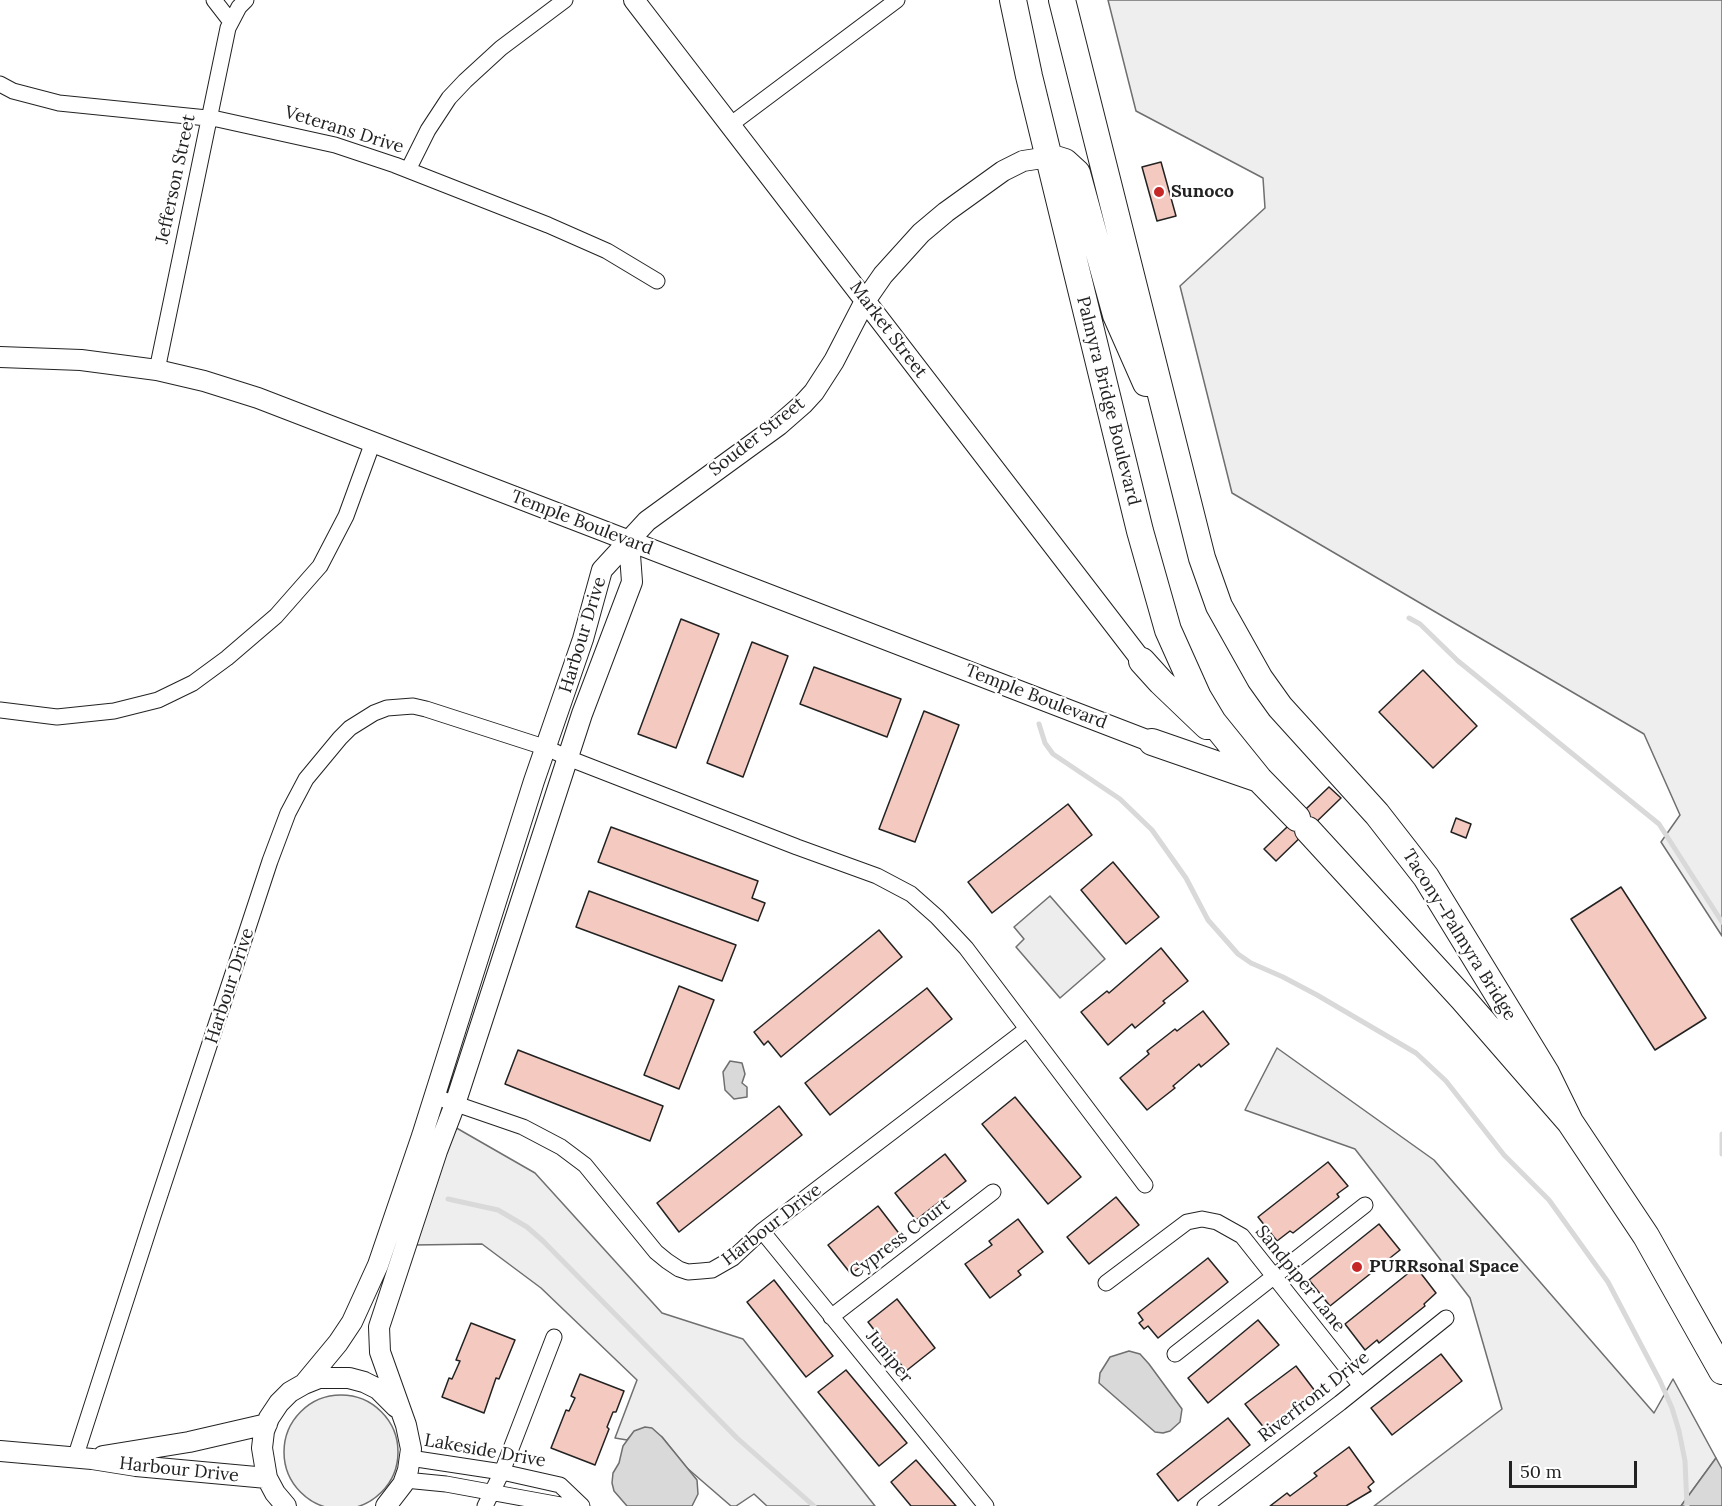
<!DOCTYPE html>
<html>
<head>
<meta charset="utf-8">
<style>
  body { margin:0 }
  #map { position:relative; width:1722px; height:1506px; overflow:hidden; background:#fff; font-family:Lora,serif }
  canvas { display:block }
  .scale { position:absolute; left:1509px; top:1461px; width:128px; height:27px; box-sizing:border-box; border:3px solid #222; border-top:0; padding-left:8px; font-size:18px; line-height:21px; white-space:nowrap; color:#222; -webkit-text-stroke:4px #fff; paint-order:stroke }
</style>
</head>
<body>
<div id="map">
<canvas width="1722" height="1506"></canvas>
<div class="scale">50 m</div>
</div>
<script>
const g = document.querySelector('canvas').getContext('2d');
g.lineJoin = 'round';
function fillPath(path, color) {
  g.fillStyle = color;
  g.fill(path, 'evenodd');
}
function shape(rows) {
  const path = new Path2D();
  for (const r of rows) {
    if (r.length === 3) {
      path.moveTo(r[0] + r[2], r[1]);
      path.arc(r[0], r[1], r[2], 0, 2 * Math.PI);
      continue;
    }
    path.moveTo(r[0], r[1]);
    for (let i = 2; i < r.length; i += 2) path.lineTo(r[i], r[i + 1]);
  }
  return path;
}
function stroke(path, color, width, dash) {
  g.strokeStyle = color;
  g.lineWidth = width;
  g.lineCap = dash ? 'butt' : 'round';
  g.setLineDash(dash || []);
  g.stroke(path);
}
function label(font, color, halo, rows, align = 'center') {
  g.font = font + ' Lora,serif';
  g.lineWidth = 4.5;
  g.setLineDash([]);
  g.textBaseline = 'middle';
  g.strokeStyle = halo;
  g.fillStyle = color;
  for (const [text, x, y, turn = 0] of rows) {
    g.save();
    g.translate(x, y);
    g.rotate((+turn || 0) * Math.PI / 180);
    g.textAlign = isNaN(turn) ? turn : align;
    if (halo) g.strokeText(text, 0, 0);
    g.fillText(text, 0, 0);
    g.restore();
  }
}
const green = shape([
  [1108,0,1722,0,1722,936,1661,842,1680,815,1644,734,1232,493,1180,286,1265,208,1263,178,1136,111,1108,0],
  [1277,1048,1434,1160,1654,1413,1673,1379,1716,1458,1681,1506,1374,1506,1502,1409,1470,1298,1355,1149,1245,1110,1277,1048],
  [453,1126,535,1173,662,1313,743,1339,875,1506,767,1506,754,1494,736,1506,731,1506,687,1468,662,1437,650,1428,635,1431,627,1440,615,1438,637,1380,541,1288,482,1244,414,1245,453,1126],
  [341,1452,57]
]);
const parking = shape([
  [1050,896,1105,959,1060,998,1016,947,1024,939,1014,927,1050,896]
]);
const water = shape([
  [730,1061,742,1063,745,1074,742,1083,747,1087,747,1097,734,1099,725,1090,723,1072,730,1061],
  [1129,1351,1140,1354,1149,1364,1182,1409,1180,1422,1170,1431,1163,1433,1155,1432,1099,1383,1100,1373,1110,1357,1129,1351],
  [645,1427,652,1428,662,1437,697,1480,698,1494,692,1506,627,1506,614,1491,612,1483,613,1473,619,1463,623,1446,634,1431,645,1427],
  [1716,1458,1722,1469,1722,1506,1681,1506,1716,1458]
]);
const stream = shape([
  [1409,618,1420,624,1458,661,1659,824,1722,922],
  [1039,724,1045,743,1053,754,1120,799,1152,830,1186,878,1208,920,1238,954,1251,963,1283,977,1317,995,1416,1053,1446,1081,1504,1155,1549,1200,1608,1282,1660,1381,1672,1408,1679,1431,1685,1461,1687,1506],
  [1722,1134,1722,1154],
  [448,1199,498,1210,527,1227,543,1241,737,1438,814,1506]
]);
const building = shape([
  [1161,162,1176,216,1157,221,1142,167,1161,162],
  [681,619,719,634,676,748,638,734,681,619],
  [752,642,788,656,743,777,707,763,752,642],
  [814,667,901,699,887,737,800,704,814,667],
  [1423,670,1477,726,1433,768,1379,712,1423,670],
  [924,711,959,725,915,842,879,829,924,711],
  [1329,787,1341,798,1276,861,1264,849,1329,787],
  [1068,804,1092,835,992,913,968,882,1068,804],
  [1456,818,1471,824,1466,838,1451,832,1456,818],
  [611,827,758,881,752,898,765,903,758,921,598,862,611,827],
  [1113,862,1159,917,1126,944,1081,890,1113,862],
  [1621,887,1706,1018,1655,1050,1571,919,1621,887],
  [589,891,736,945,722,981,576,927,589,891],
  [879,930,902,957,781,1057,768,1041,764,1045,754,1032,879,930],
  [1161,948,1188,981,1163,1001,1165,1003,1135,1028,1132,1024,1108,1045,1081,1012,1107,991,1109,993,1161,948],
  [679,986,714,1000,679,1089,644,1075,679,986],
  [927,988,952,1019,830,1115,805,1083,927,988],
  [1203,1011,1229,1044,1201,1067,1199,1064,1173,1086,1175,1088,1147,1110,1120,1078,1149,1054,1147,1051,1175,1029,1177,1031,1203,1011],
  [518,1050,663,1106,650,1141,505,1084,518,1050],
  [1015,1097,1081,1177,1048,1204,982,1124,1015,1097],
  [779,1106,802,1135,679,1232,657,1203,779,1106],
  [945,1154,966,1181,916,1220,895,1193,945,1154],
  [1328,1162,1348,1186,1337,1194,1339,1197,1293,1233,1290,1231,1277,1241,1258,1217,1328,1162],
  [1116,1197,1139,1225,1089,1264,1067,1237,1116,1197],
  [878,1206,901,1236,851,1274,828,1245,878,1206],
  [1018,1219,1043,1252,1018,1271,1021,1275,990,1298,965,1264,992,1245,989,1241,1018,1219],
  [1379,1224,1400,1250,1330,1306,1309,1280,1379,1224],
  [1208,1258,1228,1282,1158,1338,1148,1326,1144,1329,1139,1323,1143,1320,1138,1313,1208,1258],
  [1416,1267,1436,1293,1424,1304,1425,1306,1379,1343,1377,1340,1365,1350,1345,1324,1416,1267],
  [774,1280,833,1356,806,1377,747,1302,774,1280],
  [897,1299,935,1348,906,1371,868,1322,897,1299],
  [1258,1320,1279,1345,1208,1403,1188,1378,1258,1320],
  [471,1323,515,1340,499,1379,496,1378,484,1413,442,1397,449,1378,452,1379,460,1361,456,1360,471,1323],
  [1441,1354,1462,1381,1392,1435,1371,1408,1441,1354],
  [1296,1366,1315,1391,1265,1429,1245,1404,1296,1366],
  [846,1370,907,1443,879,1466,818,1392,846,1370],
  [580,1374,624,1391,616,1412,613,1412,607,1427,609,1429,595,1465,551,1448,566,1410,569,1411,575,1398,571,1396,580,1374],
  [1228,1418,1250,1445,1178,1501,1157,1474,1228,1418],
  [1349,1447,1374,1482,1368,1487,1371,1491,1346,1506,1270,1506,1287,1493,1290,1496,1317,1476,1314,1473,1349,1447],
  [916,1460,956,1506,911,1506,891,1482,916,1460]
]);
const minor = shape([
  [214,0,231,22],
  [0,84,13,91,59,103,217,119,335,145,395,165,548,225,607,251,657,281],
  [730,125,897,0],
  [408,170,428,130,449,98,465,81,501,48,565,0],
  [157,370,228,28,239,7,246,0],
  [0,710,57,717,114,711,158,700,193,683,227,658,276,616,320,566,346,516,373,442],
  [433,1096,523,1127,561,1147,585,1165,656,1252,667,1261,679,1269,688,1272,701,1271,712,1270,733,1258,762,1231,1027,1029],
  [762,1231,986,1506],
  [1106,1283,1187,1222,1202,1219,1217,1222,1242,1236,1361,1386],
  [831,1317,993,1192],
  [1175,1354,1365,1205],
  [75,1458,153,1216,270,861,288,813,306,779,340,738,350,728,374,713,387,708,413,706,426,709,547,748,568,758,797,847,877,876,911,894,937,917,966,948,1145,1185],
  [410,1458,502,1472,560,1485,582,1506],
  [405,1480,446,1484,566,1506,579,1505],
  [485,1506,502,1472,554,1337],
  [1205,1506,1340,1403,1446,1318]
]);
const tertiary = shape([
  [634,0,1142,661],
  [0,357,81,360,157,370,204,381,258,398,1152,742],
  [304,1384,338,1343,352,1322,378,1265,422,1136,534,781,583,639,602,570,647,521,779,425,803,404,814,392,834,361,865,301,883,275,921,233,946,212,1003,171,1023,161,1049,157],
  [0,1451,92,1459,136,1466,267,1478],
  [103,1456,189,1442,267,1424],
  [286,1506,275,1493,267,1478,262,1448,264,1431,269,1418,279,1403,290,1392,304,1384,319,1378,349,1378,364,1382,378,1389,396,1407],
  [386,1506,403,1484,408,1470,411,1449,406,1425,380,1352,379,1327,437,1151,455,1104,582,714,632,582,629,541]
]);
const trunk = shape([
  [1013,0,1029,76,1140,531,1168,630,1198,697,1213,722,1259,779,1297,818],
  [1062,0,1202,558,1219,606,1260,679,1280,707,1377,814,1426,877,1546,1073,1570,1122],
  [1049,157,1065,162,1077,173,1116,315,1146,383],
  [1142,661,1161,682,1207,726],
  [1152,742,1259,779],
  [1308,830,1463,999,1570,1122,1646,1236,1722,1371]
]);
const markers = [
  [1159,192,6,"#c62828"],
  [1357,1267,6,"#c62828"]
];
const streetNames = [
  ["Veterans Drive",344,130,17],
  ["Jefferson Street",176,179,-78],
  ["Market Street",888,330,53],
  ["Palmyra Bridge Boulevard",1108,401,76],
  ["Souder Street",757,437,-38],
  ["Temple Boulevard",582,523,21],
  ["Harbour Drive",583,635,-73],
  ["Temple Boulevard",1036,697,21],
  ["Tacony–Palmyra Bridge",1459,935,58],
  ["Harbour Drive",230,986,-72],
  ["Harbour Drive",772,1225,-38],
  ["Cypress Court",900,1239,-37],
  ["Sandpiper Lane",1300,1279,51],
  ["Juniper",889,1357,51],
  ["Riverfront Drive",1314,1397,-38],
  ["Lakeside Drive",485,1451,10],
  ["Harbour Drive",179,1470,6]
];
const poiNames = [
  ["Sunoco",1171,192],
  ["PURRsonal Space",1369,1267]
];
fillPath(green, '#eee');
stroke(green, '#6f6f6f', 1.5);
fillPath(parking, '#ededed');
stroke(parking, '#6f6f6f', 1.5);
fillPath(water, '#d9d9d9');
stroke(water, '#6f6f6f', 1.5);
stroke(stream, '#d9d9d9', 5);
fillPath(building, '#f3c9c0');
stroke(building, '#222', 1.5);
stroke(minor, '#222', 17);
stroke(tertiary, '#222', 22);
stroke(trunk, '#222', 28);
stroke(minor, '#fff', 15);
stroke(tertiary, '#fff', 20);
stroke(trunk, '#fff', 26);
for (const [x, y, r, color] of markers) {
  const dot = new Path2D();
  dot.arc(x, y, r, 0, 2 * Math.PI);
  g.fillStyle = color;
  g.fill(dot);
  stroke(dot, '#fff', 2);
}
label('18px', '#222', '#fff', streetNames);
label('bold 18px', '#222', '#fff', poiNames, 'left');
</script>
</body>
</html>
